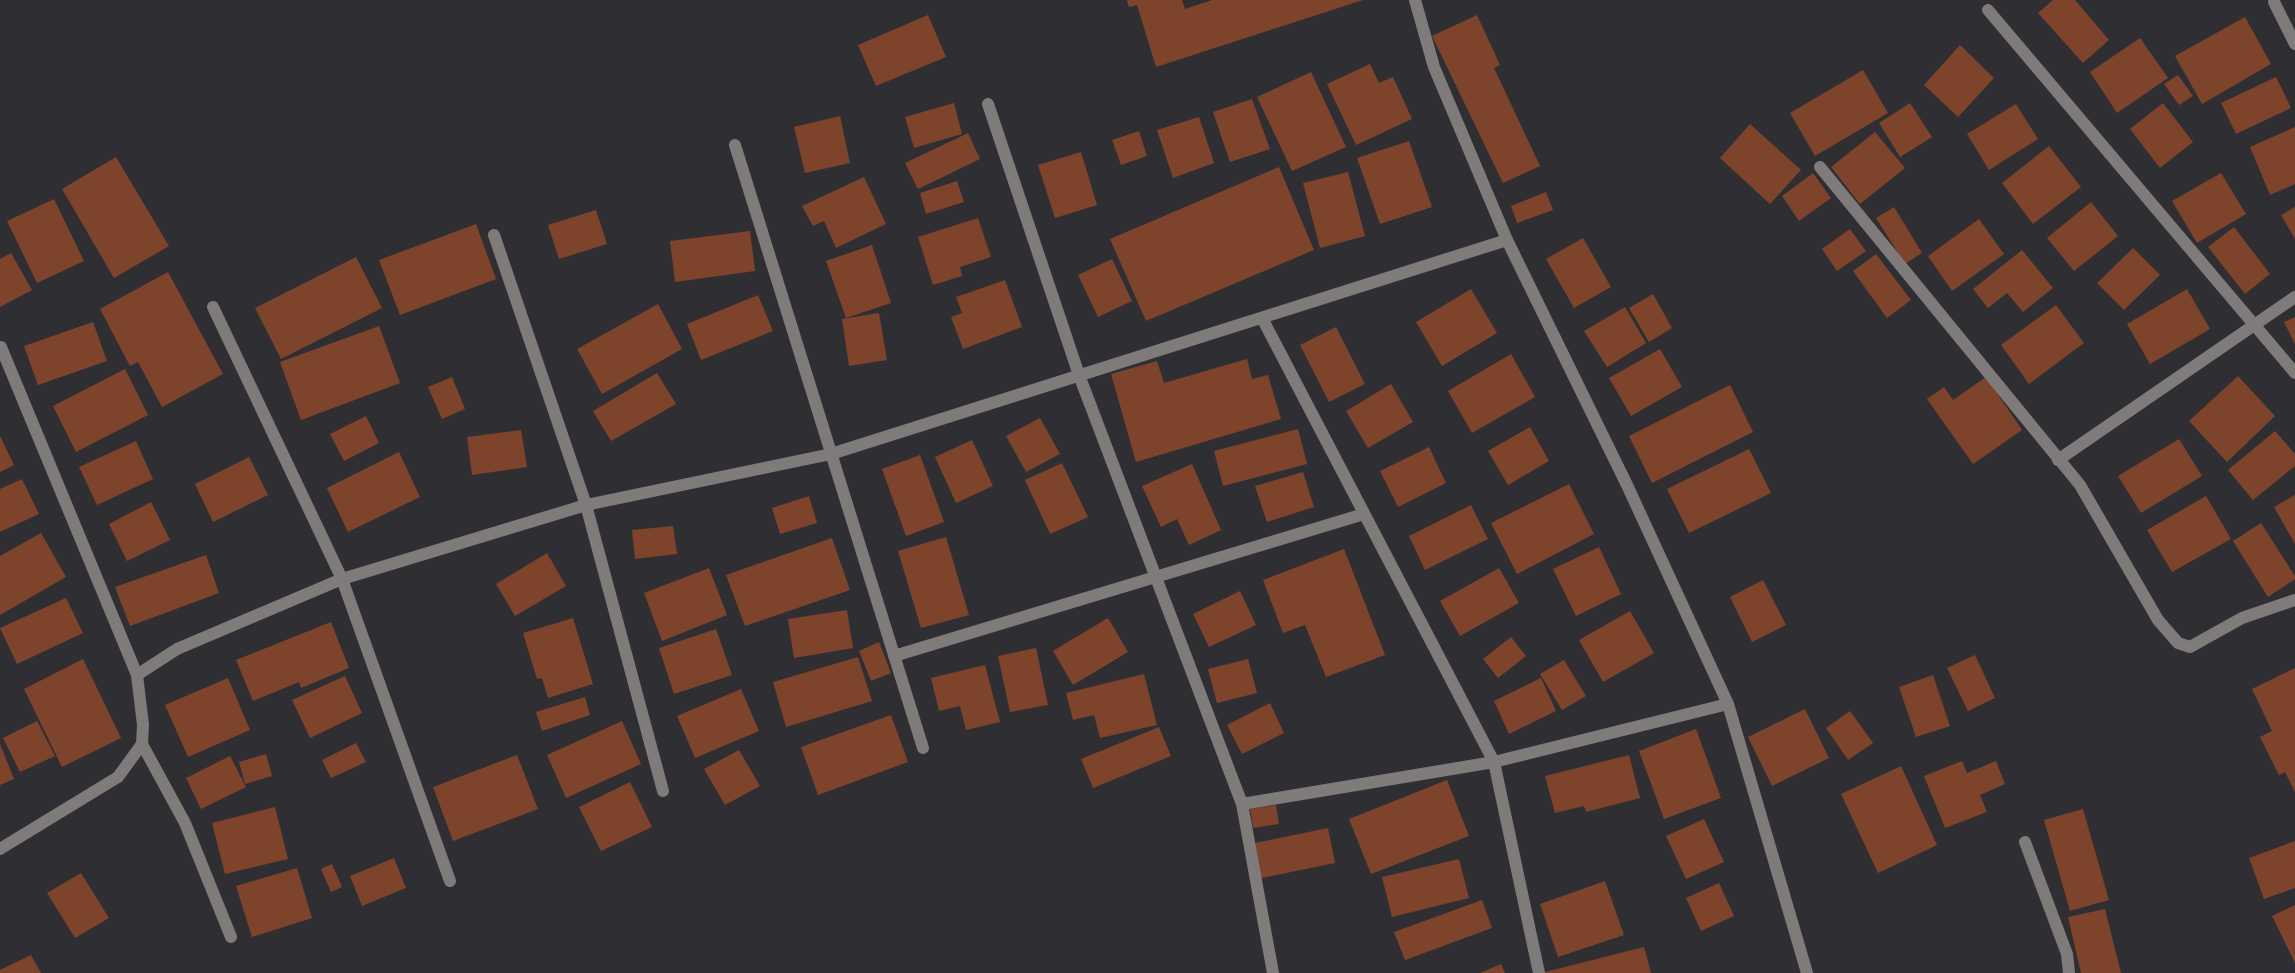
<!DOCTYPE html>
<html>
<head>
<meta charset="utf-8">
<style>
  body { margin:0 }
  canvas { display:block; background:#2f2e33 }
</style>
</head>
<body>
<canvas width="2295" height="973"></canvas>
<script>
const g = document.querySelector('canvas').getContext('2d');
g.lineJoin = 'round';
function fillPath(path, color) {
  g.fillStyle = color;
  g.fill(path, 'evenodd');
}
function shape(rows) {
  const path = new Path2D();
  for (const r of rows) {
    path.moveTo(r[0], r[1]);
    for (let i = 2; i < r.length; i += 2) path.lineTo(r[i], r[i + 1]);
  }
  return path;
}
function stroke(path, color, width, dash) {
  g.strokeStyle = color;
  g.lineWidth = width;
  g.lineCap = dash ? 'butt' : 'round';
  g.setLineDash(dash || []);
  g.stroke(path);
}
const building = shape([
  [1127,0,1182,0,1185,9,1212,0,1363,0,1156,67,1137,5,1129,7],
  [2053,0,2075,0,2109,40,2083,63,2038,13],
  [928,15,946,57,876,86,858,45],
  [1477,15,1500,65,1494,68,1540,166,1503,183,1432,36],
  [2245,17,2271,64,2202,104,2175,56],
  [2140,38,2168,78,2117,113,2090,72],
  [1960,45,1994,78,1958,117,1924,85],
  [1370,64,1379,83,1393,77,1412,119,1356,145,1327,84],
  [1863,70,1888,113,1815,156,1790,113],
  [1311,72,1346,147,1292,171,1257,97],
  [2178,75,2193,96,2179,105,2164,84],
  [2276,77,2291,108,2236,134,2221,103],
  [1252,99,1270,149,1230,162,1213,112],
  [954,103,962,134,914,148,905,117],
  [1910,103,1932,137,1900,157,1879,123],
  [2163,103,2193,142,2160,168,2130,129],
  [2016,104,2038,139,1989,170,1967,134],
  [840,116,850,163,805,173,794,127],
  [1199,117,1214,163,1173,178,1157,130],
  [1750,124,1801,170,1770,204,1720,158],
  [2295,127,2295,184,2270,195,2250,147],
  [1139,131,1147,156,1121,165,1112,140],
  [1875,132,1905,168,1860,204,1831,167],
  [968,133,980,159,918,189,905,163],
  [1409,141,1432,207,1380,224,1357,158],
  [2049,146,2081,187,2033,224,2002,183],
  [1081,152,1097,205,1055,218,1038,165],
  [116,157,169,246,114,278,62,189],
  [1279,167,1314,250,1146,321,1110,239],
  [1348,172,1365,236,1320,248,1303,183],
  [1813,173,1831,198,1799,221,1782,196],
  [2221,173,2246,214,2197,243,2172,201],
  [864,177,886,224,836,248,824,221,813,226,802,206],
  [957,181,964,202,926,214,920,193],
  [1546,192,1553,210,1517,223,1511,206],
  [54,199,84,261,37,283,7,221],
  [2091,202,2118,236,2074,271,2047,238],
  [1894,207,1922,253,1905,264,1876,218],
  [2295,207,2295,239,2281,215],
  [596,210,607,244,559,259,548,225],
  [978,218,991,257,960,267,962,276,933,285,918,237],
  [1979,219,2004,254,1952,291,1928,256],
  [476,224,496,279,400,315,379,260],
  [2234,227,2270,274,2245,294,2208,247],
  [1850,229,1866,251,1837,271,1822,249],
  [750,231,755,271,675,282,670,241],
  [1583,238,1611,287,1574,308,1546,259],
  [872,245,891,303,846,318,826,261],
  [2133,248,2160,275,2124,310,2097,283],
  [2022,250,2053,288,2023,312,2007,293,1988,308,1973,289],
  [11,253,32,290,0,307,0,259],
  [1876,254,1911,300,1887,318,1853,271],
  [356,257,382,308,281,359,255,308],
  [1112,259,1132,301,1098,317,1078,275],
  [168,272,223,374,162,407,138,362,130,366,100,309],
  [1005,280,1022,327,963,349,951,317,962,313,956,297],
  [1471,289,1497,333,1442,366,1416,322],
  [2187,289,2210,329,2150,364,2127,324],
  [1653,294,1672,328,1649,342,1629,308],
  [758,295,773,331,701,360,687,324],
  [658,304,682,349,602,394,577,349],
  [2056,305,2084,343,2029,384,2001,345],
  [1625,307,1646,343,1607,367,1584,331],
  [879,313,887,360,849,366,842,319],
  [2295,317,2295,344,2284,322],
  [93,322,107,361,38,385,24,346],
  [379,326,400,383,301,420,280,362],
  [1336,327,1365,384,1329,402,1300,345],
  [1660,349,1682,387,1631,416,1609,378],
  [1511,354,1535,397,1472,433,1448,391],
  [1247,359,1252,379,1268,375,1281,419,1136,462,1111,374,1157,361,1164,383],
  [125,369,148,415,76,452,53,406],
  [657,373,676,404,611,441,593,411],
  [2238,376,2275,416,2227,462,2189,421],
  [452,377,465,409,442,419,428,387],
  [1986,377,2022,430,1973,464,1927,399,1944,387,1953,400],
  [1391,384,1413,422,1368,448,1346,411],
  [1730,385,1753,432,1652,483,1629,436],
  [366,416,379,443,344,461,330,434],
  [1040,418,1060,454,1026,472,1006,436],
  [1530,427,1549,461,1508,485,1488,451],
  [1298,429,1307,464,1223,486,1214,451],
  [521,430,527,467,472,475,467,437],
  [2275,431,2295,454,2295,466,2253,500,2228,470],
  [0,436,14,465,0,472],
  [2179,439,2202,476,2141,513,2118,476],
  [972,440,993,486,956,503,935,457],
  [136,441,153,479,97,505,79,467],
  [1429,447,1446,483,1398,507,1380,471],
  [1749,449,1771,493,1689,533,1667,489],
  [399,452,420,497,348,532,327,488],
  [920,455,944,522,906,536,882,469],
  [249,457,268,495,213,522,195,484],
  [1062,463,1088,517,1050,534,1025,480],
  [1192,464,1221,530,1189,545,1177,519,1161,527,1142,486],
  [1303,472,1314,507,1267,522,1255,486],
  [22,479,39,514,0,532,0,489],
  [1569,484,1594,534,1517,574,1491,523],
  [2295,495,2295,544,2274,507],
  [809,496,817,523,780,534,772,508],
  [2206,496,2231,539,2172,572,2147,530],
  [151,502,170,540,127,561,109,524],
  [1471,505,1488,539,1425,570,1409,536],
  [2261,523,2295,576,2295,579,2268,597,2233,541],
  [673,526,677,554,635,559,632,530],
  [41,533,66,577,0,615,0,556],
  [946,537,969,615,921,628,898,551],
  [832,538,850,590,745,626,726,575],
  [1599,547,1621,594,1576,616,1553,569],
  [1344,549,1385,655,1326,677,1305,625,1283,633,1263,580],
  [547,553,566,586,515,616,496,584],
  [206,555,219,593,130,626,115,587],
  [709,568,727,615,662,641,644,593],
  [1499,568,1519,603,1460,636,1440,601],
  [1763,580,1786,625,1752,642,1730,597],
  [1240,591,1256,625,1209,647,1193,614],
  [66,598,83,633,17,664,0,628],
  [847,610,853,648,794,658,788,619],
  [1630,611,1654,653,1603,682,1579,640],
  [573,618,593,684,548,698,542,678,537,679,523,633],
  [1108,618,1128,652,1073,685,1053,651],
  [331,622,349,668,301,688,299,682,253,701,236,660],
  [716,629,732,675,674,694,659,648],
  [1511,637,1526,656,1498,678,1483,659],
  [879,642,891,673,871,681,859,651],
  [1036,648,1048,705,1010,712,998,656],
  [1975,655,1995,698,1968,711,1947,668],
  [858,657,872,701,786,727,773,682],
  [83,659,121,738,62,767,24,689],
  [1248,659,1257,693,1217,703,1208,669],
  [1564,660,1586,696,1562,710,1540,674],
  [985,665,1000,722,966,730,960,706,939,711,931,678],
  [2295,668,2295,792,2285,772,2279,775,2260,737,2272,731,2252,689],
  [1144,674,1157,725,1100,738,1094,715,1073,720,1066,693],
  [1933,675,1950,726,1916,737,1899,687],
  [345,676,362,713,310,738,292,700],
  [228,678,250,730,188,757,165,705],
  [1541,678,1556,711,1509,734,1494,701],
  [741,689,759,731,695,758,677,716],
  [585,697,590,715,542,731,536,712],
  [1270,703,1284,733,1242,754,1227,725],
  [1805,709,1829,758,1772,786,1748,737],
  [1850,711,1873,743,1848,760,1826,728],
  [891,715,908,762,818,795,801,747],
  [37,721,55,756,20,772,3,738],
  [622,721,641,764,566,798,547,755],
  [1159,727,1171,756,1093,788,1081,759],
  [1696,729,1721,798,1664,819,1639,751],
  [356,743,366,762,331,778,322,760],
  [0,744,14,779,0,785],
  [739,750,760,786,725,805,704,769],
  [266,754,272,776,245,784,239,762],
  [517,755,538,809,453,841,433,787],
  [1629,755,1640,798,1586,812,1584,806,1555,813,1545,776],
  [230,756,246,787,201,809,186,778],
  [1962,761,1967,773,1996,761,2005,784,1980,795,1987,812,1945,828,1924,776],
  [1901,766,1937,845,1878,873,1841,794],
  [1447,780,1469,836,1371,874,1349,819],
  [630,782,652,827,601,851,579,807],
  [1276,805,1279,824,1253,828,1250,809],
  [275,807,288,859,225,874,212,823],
  [2083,809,2109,900,2070,911,2044,820],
  [1704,819,1724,862,1686,879,1666,836],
  [1328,828,1335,863,1257,879,1250,844],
  [2295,841,2295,888,2264,899,2249,858],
  [394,858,406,888,362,906,350,876],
  [1459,859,1469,898,1392,917,1382,877],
  [332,864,342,887,331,892,321,869],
  [297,868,312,918,252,937,236,886],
  [81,873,109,918,75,938,47,893],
  [1605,881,1624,935,1558,957,1540,904],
  [1719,883,1734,916,1701,931,1686,898],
  [1482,900,1492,928,1405,960,1394,932],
  [2295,905,2295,963,2272,916],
  [2105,909,2121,973,2081,973,2068,917],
  [1644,947,1651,973,1545,973,1545,972],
  [31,955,41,973,0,973,0,970],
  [1501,964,1505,973,1480,973]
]);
const minor = shape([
  [1415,0,1434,67,1507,240,1627,485,1728,704,1807,973],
  [2274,2,2295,44],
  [1988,10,2295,373],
  [988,104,1079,375,1242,804,1494,762,1728,704],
  [735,145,923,748],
  [1820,167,2080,485,2158,620,2178,643,2190,647,2242,618,2295,600],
  [494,235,586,505,663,791],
  [213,307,342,579,450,881],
  [1262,318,1494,762,1539,973],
  [1,347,137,675],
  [2058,460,2295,297],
  [894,656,1364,514],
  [142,744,185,823,231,937],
  [1242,804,1273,973],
  [2025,842,2067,954,2069,973],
  [0,849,118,777,142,744,143,725,137,675,177,649,342,579,586,505,831,454,1507,240]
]);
fillPath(building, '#7e432b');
stroke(minor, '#7e7b7a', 12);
</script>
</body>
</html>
